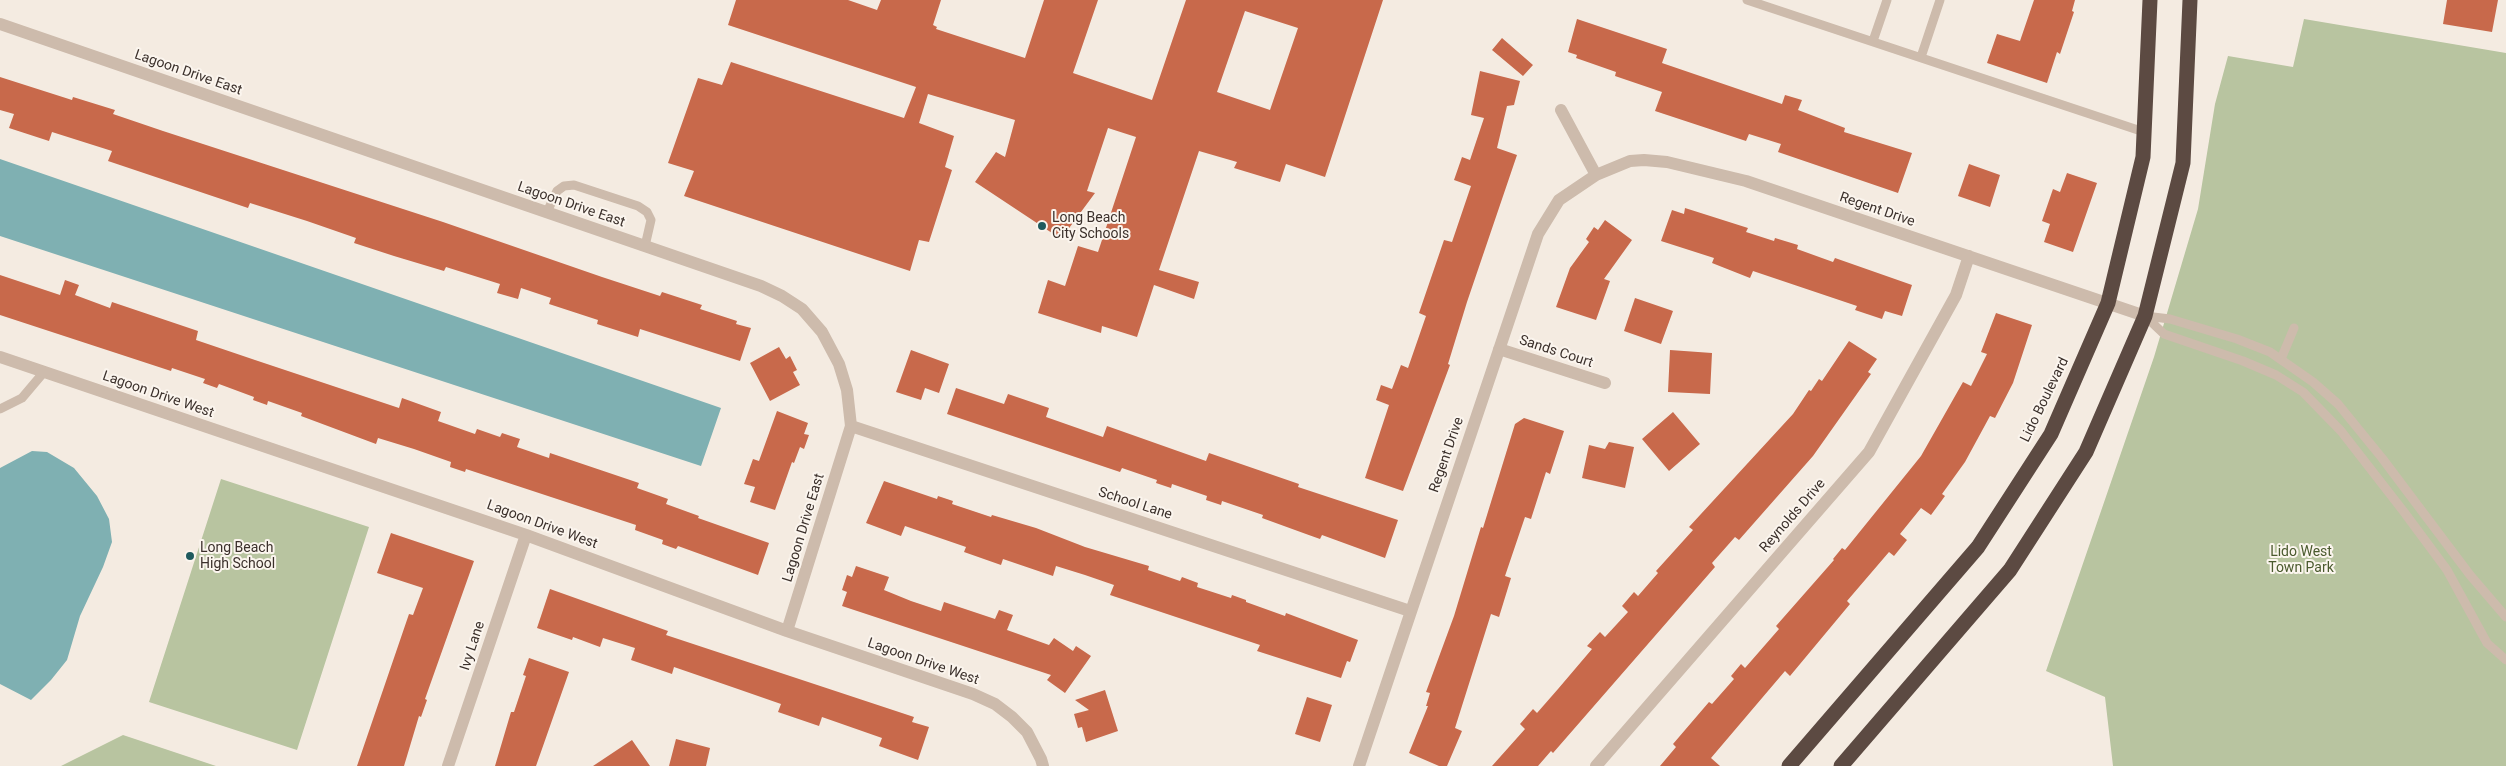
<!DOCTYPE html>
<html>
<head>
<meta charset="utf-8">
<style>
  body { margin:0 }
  canvas { display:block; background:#f4ebe1 }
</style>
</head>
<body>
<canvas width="2506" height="766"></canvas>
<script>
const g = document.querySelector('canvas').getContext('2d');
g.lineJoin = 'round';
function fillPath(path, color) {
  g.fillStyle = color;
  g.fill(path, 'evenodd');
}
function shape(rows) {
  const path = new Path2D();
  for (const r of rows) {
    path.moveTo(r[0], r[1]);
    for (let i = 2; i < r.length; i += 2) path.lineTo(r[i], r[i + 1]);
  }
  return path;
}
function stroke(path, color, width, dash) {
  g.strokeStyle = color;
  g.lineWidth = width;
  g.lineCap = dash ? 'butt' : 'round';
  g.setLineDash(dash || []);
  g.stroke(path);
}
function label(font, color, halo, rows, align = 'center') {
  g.font = font + ' Roboto,sans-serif';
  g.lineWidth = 4;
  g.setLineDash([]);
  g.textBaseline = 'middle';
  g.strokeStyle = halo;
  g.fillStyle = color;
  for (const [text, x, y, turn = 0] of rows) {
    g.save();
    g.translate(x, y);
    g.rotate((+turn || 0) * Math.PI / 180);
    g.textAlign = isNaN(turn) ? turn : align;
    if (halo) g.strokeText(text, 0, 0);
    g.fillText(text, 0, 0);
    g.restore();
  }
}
const green = shape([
  [2304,19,2506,53,2506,766,2113,766,2105,697,2046,671,2154,357,2198,209,2215,104,2228,56,2293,67],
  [221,479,369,527,297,750,149,702],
  [123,735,216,766,61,766]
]);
const water = shape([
  [0,159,721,408,701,466,0,236],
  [32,451,47,452,74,468,97,496,109,519,112,542,103,567,80,616,67,660,51,680,31,700,0,684,0,468]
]);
const building = shape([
  [736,0,848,0,877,10,881,0,941,0,933,25,937,27,936,29,1025,58,1044,0,1098,0,1073,73,1152,100,1186,0,1383,0,1325,177,1286,164,1280,182,1234,168,1237,162,1199,151,1159,270,1199,282,1194,299,1154,285,1137,337,1102,326,1101,333,1038,313,1048,280,1065,286,1078,246,1098,252,1136,137,1108,128,1087,191,1095,193,1061,239,975,182,996,152,1005,157,1015,120,928,94,919,123,954,136,945,167,952,170,929,242,919,240,910,271,684,196,694,171,668,163,698,78,722,85,731,62,904,118,916,87,728,25],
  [1245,11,1298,28,1270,110,1217,92],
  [2034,0,2075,0,2072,11,2074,12,2060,54,2057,52,2047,83,1987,63,1997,34,2020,41],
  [2447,0,2498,0,2492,32,2443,24],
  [1577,19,1667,49,1662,63,1782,104,1785,95,1802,100,1798,110,1845,128,1844,132,1912,153,1898,193,1778,152,1781,144,1749,134,1746,141,1655,111,1662,92,1615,76,1616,72,1576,58,1577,55,1568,52],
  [1502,38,1533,65,1523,76,1492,50],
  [1480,71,1520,81,1514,105,1507,106,1497,148,1517,155,1467,302,1448,364,1450,365,1403,491,1365,478,1389,405,1376,400,1381,385,1392,389,1401,365,1408,368,1426,316,1419,313,1444,240,1452,242,1471,186,1454,180,1462,157,1470,160,1484,118,1471,115],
  [0,77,72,100,73,97,115,110,113,114,163,131,443,222,602,277,660,296,662,292,702,305,700,309,737,321,736,324,751,328,740,361,640,329,638,337,597,324,598,320,549,304,551,298,521,288,518,299,497,293,500,284,446,267,444,271,394,256,354,243,356,238,307,221,250,203,248,208,108,161,112,151,52,132,49,141,9,128,14,114,0,110],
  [1969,164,2000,175,1990,207,1958,196],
  [2067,173,2097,183,2073,252,2044,242,2050,224,2042,221,2053,189,2060,192],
  [1685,208,1748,228,1746,232,1774,241,1775,238,1798,245,1797,249,1833,262,1835,258,1912,285,1902,316,1885,311,1882,319,1855,310,1857,306,1753,271,1750,278,1712,263,1714,258,1661,241,1672,210,1684,214],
  [1605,220,1632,240,1604,279,1610,281,1596,320,1556,307,1570,268,1589,242,1586,239,1594,227,1598,230],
  [0,275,60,295,65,280,79,285,75,295,110,308,112,302,198,331,196,340,255,360,399,408,402,398,441,412,438,421,475,434,477,429,500,437,502,433,520,439,517,447,549,458,550,453,639,483,637,488,668,499,666,504,699,516,698,518,769,543,758,575,678,546,676,549,662,544,663,540,635,530,636,525,466,469,465,472,450,467,451,462,414,449,378,438,376,444,301,416,302,413,268,401,267,405,253,400,254,397,219,384,217,388,203,383,205,379,172,368,171,371,0,315],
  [1635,298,1673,311,1661,344,1624,331],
  [1996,313,2032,325,2013,383,1995,418,1990,416,1965,462,1942,494,1945,496,1931,515,1921,508,1900,534,1907,540,1894,556,1889,552,1847,601,1850,604,1790,676,1785,671,1711,758,1720,766,1660,766,1676,747,1673,744,1709,702,1712,704,1734,679,1731,676,1741,664,1745,668,1779,629,1776,626,1834,560,1833,559,1842,548,1845,550,1921,456,1963,382,1971,386,1987,354,1981,352],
  [1849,341,1877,359,1868,372,1871,374,1813,456,1739,540,1735,537,1712,563,1715,567,1553,753,1551,751,1538,766,1492,766,1525,729,1520,724,1533,709,1537,713,1558,689,1592,649,1587,646,1600,632,1605,637,1628,612,1622,606,1634,592,1638,596,1658,573,1656,571,1693,530,1689,527,1793,414,1809,390,1811,391,1819,379,1822,381],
  [779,347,786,359,790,356,797,370,793,372,800,385,770,401,750,363],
  [911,350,949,364,939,393,925,388,921,400,896,392],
  [1670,350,1712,353,1710,394,1668,392],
  [956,388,1004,404,1008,394,1049,408,1046,417,1103,437,1107,426,1206,461,1209,453,1299,484,1298,487,1398,520,1385,558,1322,535,1320,539,1306,534,1262,518,1263,515,1222,501,1221,505,1206,500,1207,496,1172,484,1171,488,1156,483,1157,480,1122,468,1120,472,947,414],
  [777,411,808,423,804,434,809,435,804,449,800,447,794,463,792,462,775,510,750,502,755,487,744,484,753,459,759,461],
  [1673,412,1700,444,1669,471,1642,439],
  [1524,418,1564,431,1550,474,1546,472,1531,519,1525,517,1505,576,1511,578,1499,617,1491,614,1455,728,1462,731,1447,766,1439,766,1409,753,1428,706,1426,706,1430,693,1426,692,1454,616,1481,527,1483,528,1515,424],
  [1609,442,1634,447,1625,488,1582,478,1589,445,1605,449],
  [884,481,937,499,938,496,953,501,952,504,991,517,992,515,1036,528,1085,547,1149,566,1148,570,1180,581,1182,577,1198,583,1197,587,1231,598,1232,595,1246,600,1246,602,1285,616,1286,613,1358,640,1350,662,1347,661,1341,678,1257,651,1260,645,1110,595,1114,585,1085,575,1056,566,1053,576,1003,559,1001,565,964,552,966,547,905,526,901,536,866,523],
  [391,533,474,561,425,699,427,700,421,717,419,716,404,766,357,766,409,614,413,615,423,588,377,573],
  [856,566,889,577,884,590,911,601,941,611,944,602,995,619,999,610,1013,615,1007,630,1049,645,1054,638,1073,651,1076,646,1091,656,1065,693,1047,680,1051,675,842,606,847,592,842,590,847,575,852,577],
  [550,589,668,631,666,635,914,717,912,722,929,727,918,760,879,746,882,738,822,717,819,726,778,712,781,704,735,688,674,667,672,674,631,660,635,648,603,638,600,647,573,637,572,640,537,628],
  [529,658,569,672,536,766,495,766,511,712,514,712,526,676,523,675],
  [1105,690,1118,731,1086,742,1082,727,1078,728,1074,714,1089,710,1075,700],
  [1307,697,1332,705,1320,742,1295,734],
  [676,739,710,748,706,766,669,766],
  [632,740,650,766,593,766]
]);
const lane = shape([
  [1747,0,2144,132],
  [1873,41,1887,0],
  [1921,57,1940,0],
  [547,212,557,191,564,186,574,185,638,206,647,212,651,220,645,246],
  [2145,316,2164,334,2243,361,2276,375,2303,392,2341,431,2404,512,2447,570,2487,643,2506,660],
  [2145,316,2170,319,2237,339,2270,352,2313,382,2338,404,2382,458,2470,575,2506,617],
  [2281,359,2294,328],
  [0,409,22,398,44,372]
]);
const street = shape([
  [0,24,761,286,782,296,802,309,822,332,839,364,847,390,851,426,787,631],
  [1561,110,1596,175],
  [1499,349,1605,383],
  [0,357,526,535,787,631,973,694,995,704,1012,717,1027,732,1041,759,1043,766],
  [851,426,1410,611],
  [448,766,526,535],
  [1359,766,1538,234,1559,200,1596,175,1630,161,1644,160,1667,162,1746,181,2145,316],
  [1596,766,1869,452,1956,295,1969,256]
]);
const highway = shape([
  [1789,766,1978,547,2051,434,2108,303,2143,157,2150,0],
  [1841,766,2010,570,2086,452,2145,316,2183,163,2190,0]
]);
const markers = [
  [1042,226,5,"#1f5a5e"],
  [190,556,5,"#1f5a5e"]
];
const streetNames = [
  ["Lagoon Drive East",188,73,19],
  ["Lagoon Drive East",571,205,19],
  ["Regent Drive",1877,210,19],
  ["Sands Court",1556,352,18],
  ["Lagoon Drive West",158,395,19],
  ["Lido Boulevard",2045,400,-64],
  ["Regent Drive",1447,455,-71],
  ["School Lane",1135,504,18],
  ["Reynolds Drive",1793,516,-49],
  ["Lagoon Drive West",542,525,20],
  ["Lagoon Drive East",804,528,-73],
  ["Ivy Lane",473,646,-72],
  ["Lagoon Drive West",923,662,19]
];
const poiNames = [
  ["Long Beach",1052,218],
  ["City Schools",1052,234],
  ["Long Beach",200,548],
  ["High School",200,564]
];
const parkNames = [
  ["Lido West",2301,552],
  ["Town Park",2301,568]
];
fillPath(green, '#b8c4a0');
fillPath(water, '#7fb0b2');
fillPath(building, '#c8694b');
stroke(lane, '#cdbbac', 9);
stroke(street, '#cdbbac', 12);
stroke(highway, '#5c4a42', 15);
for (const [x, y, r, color] of markers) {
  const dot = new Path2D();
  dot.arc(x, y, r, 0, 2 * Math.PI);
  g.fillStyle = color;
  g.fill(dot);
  stroke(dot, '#fbf5ee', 2);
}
label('14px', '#3b302b', '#fbf5ee', streetNames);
label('14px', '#3b302b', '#fbf5ee', poiNames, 'left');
label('14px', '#4a5a2e', '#fbf5ee', parkNames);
</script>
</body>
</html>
